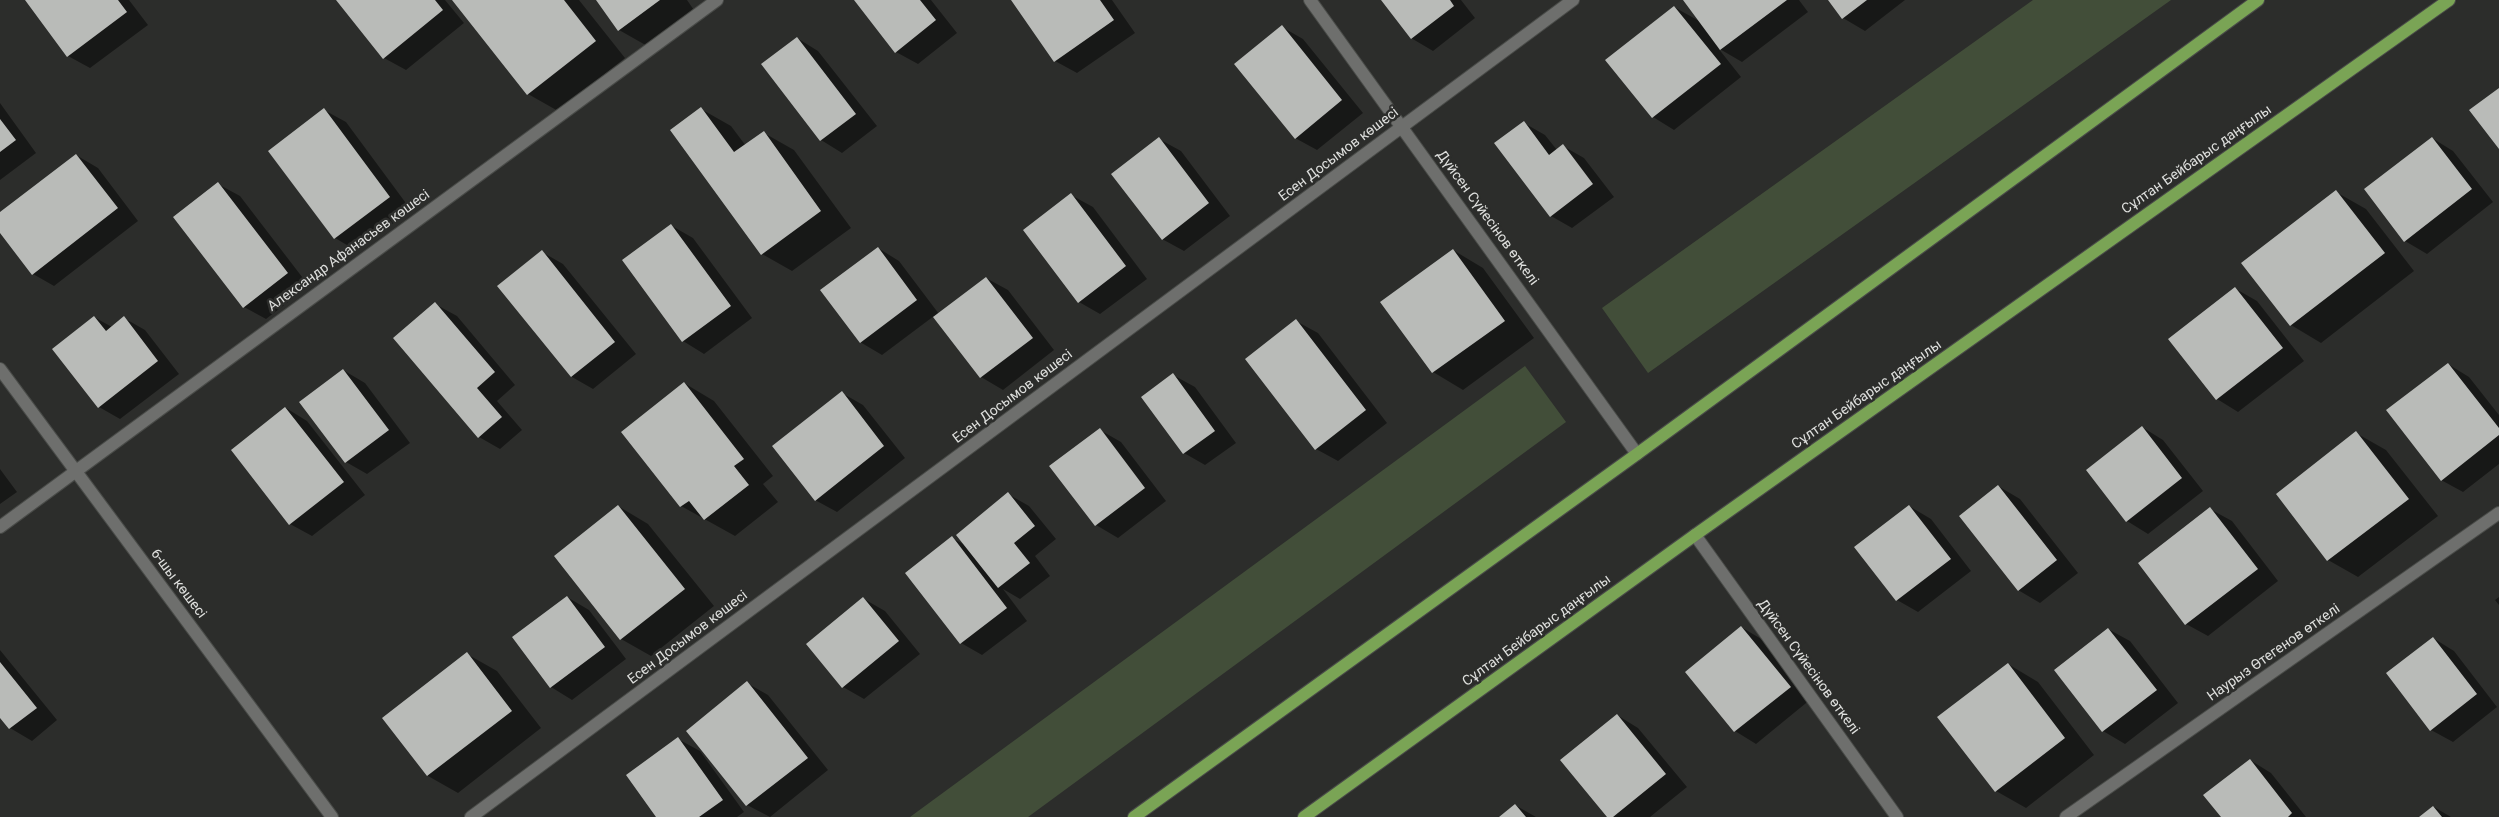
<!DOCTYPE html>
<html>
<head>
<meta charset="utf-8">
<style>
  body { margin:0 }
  canvas { display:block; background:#2c2d2b }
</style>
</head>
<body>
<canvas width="2499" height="817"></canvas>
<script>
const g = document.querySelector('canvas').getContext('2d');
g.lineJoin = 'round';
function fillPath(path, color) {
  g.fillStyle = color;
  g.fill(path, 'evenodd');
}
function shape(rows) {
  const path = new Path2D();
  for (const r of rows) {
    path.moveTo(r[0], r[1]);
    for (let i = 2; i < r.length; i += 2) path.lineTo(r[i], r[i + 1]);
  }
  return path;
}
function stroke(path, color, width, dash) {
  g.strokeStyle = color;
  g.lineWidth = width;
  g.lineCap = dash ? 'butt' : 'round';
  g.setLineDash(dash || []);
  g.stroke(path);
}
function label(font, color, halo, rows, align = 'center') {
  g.font = font + ' Roboto,sans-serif';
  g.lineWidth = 5;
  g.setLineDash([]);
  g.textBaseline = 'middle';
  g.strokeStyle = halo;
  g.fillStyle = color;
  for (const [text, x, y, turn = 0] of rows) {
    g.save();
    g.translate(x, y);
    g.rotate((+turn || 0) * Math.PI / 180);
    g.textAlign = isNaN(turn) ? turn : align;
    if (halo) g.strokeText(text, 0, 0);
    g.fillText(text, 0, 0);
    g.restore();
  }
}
const green = shape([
  [2033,0,2171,0,1648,373,1602,308],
  [1525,366,1566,422,1028,817,910,817]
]);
const shadow = shape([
  [27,0,129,0,148,25,90,68,68,56],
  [338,0,445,0,464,23,406,70,384,58],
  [454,0,579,0,625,58,558,111,528,94],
  [597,0,687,0,696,13,649,47,619,30],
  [855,0,931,0,957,33,918,64,896,52],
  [1013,0,1112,0,1135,33,1077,73,1055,61],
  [1383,0,1461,0,1475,18,1433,51,1411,38],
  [1686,0,1799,0,1808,12,1742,62,1718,48,1741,77,1674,130,1653,117,1674,7,1701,22],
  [1829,0,1905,0,1865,31,1843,18],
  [1282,27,1303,39,1363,113,1317,150,1295,138],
  [797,38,818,51,877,126,842,153,821,140,762,65],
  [0,103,36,153,0,180],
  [701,109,731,126,746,146,764,133,794,150,851,228,792,271,762,254],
  [324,110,346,122,411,210,357,251,335,238,270,151],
  [1524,123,1545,135,1557,150,1563,146,1584,158,1614,197,1572,228,1551,216],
  [2432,138,2453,151,2493,202,2427,254,2405,241],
  [1159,139,1181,151,1230,216,1184,251,1162,239],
  [76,155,98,168,138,221,54,286,33,274,0,231,0,213],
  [218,184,240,196,309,286,266,319,244,307],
  [2336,192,2366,209,2414,271,2321,343,2291,325,2243,264],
  [1071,195,1093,207,1147,279,1100,314,1079,302],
  [672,226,693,238,752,318,704,354,683,341],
  [878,248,899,261,939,314,986,278,1008,290,1054,350,1003,390,981,377,934,316,882,355,860,342],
  [1453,250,1483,268,1534,338,1463,390,1433,372,1382,302],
  [542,252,563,264,636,354,593,389,572,377,499,286],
  [2236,289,2257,301,2304,361,2238,412,2217,399],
  [435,304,457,316,515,385,497,401,522,430,500,449,479,437],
  [94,317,112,327,124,318,145,330,179,374,120,419,99,407],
  [1296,321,1318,333,1387,423,1338,461,1316,449],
  [2448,364,2469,377,2499,415,2499,464,2463,492,2441,480],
  [343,370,365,383,410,443,367,474,346,462],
  [1173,375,1195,387,1236,443,1205,465,1184,453],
  [684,383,714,401,773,476,763,484,778,502,735,536,681,506,623,432],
  [842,393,863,405,905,458,837,512,815,500],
  [286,408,307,421,365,495,312,536,290,524],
  [2142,427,2163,440,2203,491,2148,534,2127,521],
  [1100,430,1121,442,1166,501,1118,538,1096,525,1051,466],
  [2356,433,2386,450,2438,516,2358,577,2328,560],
  [0,469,17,492,0,504],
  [1998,486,2020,499,2078,573,2040,603,2018,590],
  [1008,494,1029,506,1056,539,1035,556,1050,576,1020,599,1003,589,1027,621,982,655,961,643,952,538,967,546],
  [618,506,648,524,714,606,651,656,621,639],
  [1909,506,1931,519,1971,571,1918,612,1897,600],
  [2210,509,2232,521,2278,581,2208,636,2186,624],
  [567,597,589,610,626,659,572,700,551,687],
  [2499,597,2499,605,2495,600],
  [864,599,885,611,920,654,864,699,843,687],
  [1741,627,1763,640,1811,699,1756,744,1735,731],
  [2108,629,2130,641,2178,703,2125,744,2103,731,2056,670],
  [2433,638,2454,651,2497,707,2453,742,2431,730],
  [0,650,57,720,32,741,10,728,0,716],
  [467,654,497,671,541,728,458,793,428,776,384,718],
  [2008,664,2038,682,2094,755,2026,808,1996,791],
  [747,683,768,695,828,770,770,817,747,805,687,731],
  [1617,715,1638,728,1687,787,1650,817,1608,817],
  [678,739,700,751,744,812,737,817,658,817],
  [2250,760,2271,773,2306,817,2222,817],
  [1515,805,1536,817,1501,817],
  [2434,807,2451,817,2421,817]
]);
const building = shape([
  [25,0,118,0,127,12,67,57],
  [336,0,435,0,443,10,383,59],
  [452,0,564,0,596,41,527,95],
  [596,0,660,0,618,31],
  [854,0,920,0,936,20,895,53],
  [1011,0,1100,0,1114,20,1054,62],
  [1381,0,1450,0,1454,6,1411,39],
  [1683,0,1787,0,1720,50],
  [1828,0,1867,0,1842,19],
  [1674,6,1721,64,1652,118,1605,60],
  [1282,25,1342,100,1295,139,1234,64],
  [797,37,856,114,820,141,761,64],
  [2499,88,2499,149,2469,110],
  [701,107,734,152,764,131,821,211,761,255,670,130],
  [324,108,390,197,334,239,268,151],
  [0,119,16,140,0,152],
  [1524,121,1549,155,1563,144,1593,184,1550,217,1494,143],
  [1159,137,1209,203,1162,240,1111,174],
  [2432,137,2472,189,2404,242,2364,189],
  [76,154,118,208,32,275,0,233,0,212],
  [218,182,288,273,243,308,173,217],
  [2336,190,2385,253,2290,326,2241,263],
  [1071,193,1126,266,1078,303,1023,230],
  [671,224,731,306,682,342,622,260],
  [878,247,917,300,860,343,820,290],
  [1453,249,1505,321,1432,373,1380,302],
  [542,250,615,342,571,377,497,286],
  [986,277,1033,338,980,378,933,317],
  [2235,287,2283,348,2216,400,2168,339],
  [435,302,495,372,477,388,502,417,478,438,393,338],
  [94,316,106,331,124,316,158,361,98,408,52,349],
  [1296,319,1366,410,1315,450,1245,359],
  [2448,363,2499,428,2499,435,2441,481,2386,410],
  [343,369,389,430,345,463,299,402],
  [1173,373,1215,431,1183,454,1141,397],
  [684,382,744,459,734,466,749,485,704,520,689,501,680,507,621,432],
  [842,391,884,446,815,501,772,446],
  [285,407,344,482,289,525,231,450],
  [2142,426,2182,478,2126,522,2086,470],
  [1100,428,1145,488,1095,526,1049,466],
  [2356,431,2409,499,2327,561,2276,494],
  [1998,485,2057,560,2018,591,1959,516],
  [1008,492,1035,526,1014,543,1030,563,998,588,956,535],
  [618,505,685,589,620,640,554,556],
  [1909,505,1951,559,1896,601,1854,547],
  [2210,507,2258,569,2185,625,2138,563],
  [952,536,1007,608,960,644,905,573],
  [567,596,605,647,550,688,512,637],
  [863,597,899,641,842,688,806,644],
  [1741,626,1791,687,1734,732,1685,672],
  [2108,628,2157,690,2102,732,2054,670],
  [2433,637,2477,694,2430,731,2386,673],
  [467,652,512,711,427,776,382,718],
  [0,662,37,708,9,729,0,718],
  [2008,663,2065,738,1995,792,1937,717],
  [747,681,808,758,746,806,686,731],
  [1617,714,1666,774,1613,817,1607,817,1560,760],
  [678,737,723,800,699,817,656,817,626,775],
  [2250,759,2292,813,2288,817,2221,817,2203,795],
  [1515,804,1526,817,1499,817],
  [2433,806,2442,817,2419,817]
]);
const minor = shape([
  [1310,0,1637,454],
  [0,369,332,817],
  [0,527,717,0],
  [1695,535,1897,817],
  [471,817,1573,0],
  [2066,817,2499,513]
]);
const primary = shape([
  [1134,817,1637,454,2258,0],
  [1304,817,1695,535,2449,0]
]);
const streetNames = [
  ["Есен Досымов көшесі",1339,155,-37],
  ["Сұлтан Бейбарыс даңғылы",2197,160,-35],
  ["Дүйсен Сүйесінов өткелі",1487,218,54],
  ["Александр Афанасьев көшесі",349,251,-36],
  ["Сұлтан Бейбарыс даңғылы",1867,395,-35],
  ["Есен Досымов көшесі",1013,397,-37],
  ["6-шы көшесі",178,584,53],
  ["Сұлтан Бейбарыс даңғылы",1537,631,-36],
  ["Есен Досымов көшесі",688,638,-37],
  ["Наурыз Өтегенов өткелі",2274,653,-35],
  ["Дүйсен Сүйесінов өткелі",1808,667,54]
];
fillPath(green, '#424e39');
fillPath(shadow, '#0007');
fillPath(building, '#b9bbb8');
stroke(minor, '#494b48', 14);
stroke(primary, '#494b48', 14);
stroke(minor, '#6e6f6d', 12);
stroke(primary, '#7aa455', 12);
label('14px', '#dfe0de', '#2c2d2b', streetNames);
</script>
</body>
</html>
